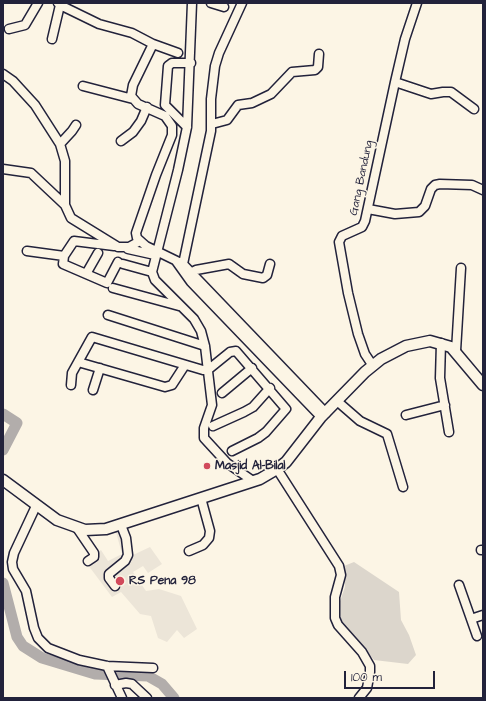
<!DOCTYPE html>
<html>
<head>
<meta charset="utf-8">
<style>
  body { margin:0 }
  #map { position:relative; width:486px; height:701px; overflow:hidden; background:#fcf5e5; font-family:"Architects Daughter",sans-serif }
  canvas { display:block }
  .frame { position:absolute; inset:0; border:4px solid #22223b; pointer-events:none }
  .scale { position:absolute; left:344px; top:671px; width:91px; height:18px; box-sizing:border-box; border:2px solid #22223b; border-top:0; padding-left:5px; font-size:12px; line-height:14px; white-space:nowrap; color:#22223b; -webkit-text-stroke:3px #fcf5e5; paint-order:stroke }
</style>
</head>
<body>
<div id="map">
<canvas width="486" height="701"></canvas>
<div class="frame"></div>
<div class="scale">100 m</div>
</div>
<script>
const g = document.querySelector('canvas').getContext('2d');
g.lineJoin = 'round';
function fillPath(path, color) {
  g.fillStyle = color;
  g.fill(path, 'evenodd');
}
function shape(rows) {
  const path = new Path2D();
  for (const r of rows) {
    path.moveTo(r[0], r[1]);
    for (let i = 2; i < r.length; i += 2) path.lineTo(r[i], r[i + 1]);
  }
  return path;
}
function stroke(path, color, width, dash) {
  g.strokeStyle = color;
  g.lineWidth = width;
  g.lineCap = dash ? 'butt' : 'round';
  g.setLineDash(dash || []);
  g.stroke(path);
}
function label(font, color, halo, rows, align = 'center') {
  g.font = font + ' "Architects Daughter",sans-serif';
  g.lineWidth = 3;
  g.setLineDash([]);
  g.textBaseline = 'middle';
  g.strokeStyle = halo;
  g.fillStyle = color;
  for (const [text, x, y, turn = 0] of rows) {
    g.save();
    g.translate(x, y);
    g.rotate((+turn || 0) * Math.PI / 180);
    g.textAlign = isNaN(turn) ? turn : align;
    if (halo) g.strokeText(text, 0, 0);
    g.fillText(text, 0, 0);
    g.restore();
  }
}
const built = shape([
  [116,532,127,533,133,555,150,547,162,564,148,573,143,566,133,572,146,591,159,589,181,596,197,629,184,638,177,630,167,642,158,638,151,616,140,614,121,592,112,597,85,561,101,550,108,561,122,554]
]);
const green = shape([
  [354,562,399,592,401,620,409,635,416,655,408,664,374,660,341,622,338,607,345,587,344,566]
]);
const river = shape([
  [3,414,17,423,3,450],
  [3,583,17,637,23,646,42,658,95,674,148,676,162,684,174,698]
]);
const minor = shape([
  [58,3,60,5,99,24,132,33,153,44,178,53],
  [192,3,187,127,178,170,152,272,155,280,194,319,201,331,205,346,212,405,204,428,204,438,227,463,253,481],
  [211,3,224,7],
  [9,29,25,25,38,3],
  [52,39,60,5],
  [153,44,133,85,131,96,138,104,165,116,172,126,172,135,156,175,136,233,137,238,146,246,183,264,326,413],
  [3,74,13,81,35,105,60,144,65,161,65,205,71,218,118,247,129,247,140,241],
  [395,82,431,94,443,92,451,92,474,109],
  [83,86,133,99],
  [212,124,227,120,238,105,252,103,271,94,292,72,315,70,318,67,319,54],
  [187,127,165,105,168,66,172,63,191,63],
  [121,141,133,132,141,121,147,107],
  [60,144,72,131,76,125],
  [3,169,31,173,65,205],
  [368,209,395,214,419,212,425,206,431,189,435,185,440,184,472,185,483,190],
  [114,246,74,241,64,256,63,264,107,283,118,262],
  [128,249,155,255],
  [27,251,64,256],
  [176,261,191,282,321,417],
  [123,264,152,272],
  [183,264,211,131,211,99,215,66,219,53,242,3],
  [190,273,196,270,229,264,243,274,263,278,267,275,270,264],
  [86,274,98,253],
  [113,288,179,306],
  [108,315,205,346],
  [441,343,440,378,449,432],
  [456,351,461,268],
  [78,362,165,387,172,385,185,365],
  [373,366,365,354,358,334,348,293,339,242,342,236,362,227,365,221,395,82,405,39,417,3],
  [71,385,72,373,92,337,203,370,209,369,230,352,236,351,286,409,266,432,258,438,232,451],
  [93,390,100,368],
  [222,393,252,368],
  [337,401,360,421,387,434,403,487],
  [406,415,445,405],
  [213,426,244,412,253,407,270,388],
  [277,469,339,566,341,575,335,597,335,618,338,625,362,652,370,666,370,672,367,688,359,698],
  [36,506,14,553,12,562,13,569,26,591,34,628,38,638,48,648,79,660,107,666,153,668],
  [77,528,94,553,94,557,88,561],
  [481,550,483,550],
  [189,551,203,545,209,538,210,531,201,498],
  [459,585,477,636],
  [115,586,109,578,109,574,125,561,128,555,126,538,121,525],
  [471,619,483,615],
  [107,666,122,698],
  [115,685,126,683,132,684,147,698]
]);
const major = shape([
  [3,480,57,520,85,530,106,529,260,479,277,469,286,462,321,417,365,372,381,359,406,346,430,341,451,347,483,385]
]);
const markers = [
  [207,466,4,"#d1495b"],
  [120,581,5,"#d1495b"]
];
const streetNames = [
  ["Gang Bandung",362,178,-78]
];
const poiNames = [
  ["Masjid Al-Bilal",215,466],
  ["RS Pena 98",129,581]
];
fillPath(built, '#ece5d8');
fillPath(green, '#dcd6cc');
stroke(river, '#b2adab', 11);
stroke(minor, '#22223b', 11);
stroke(major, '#22223b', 13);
stroke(minor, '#fcf5e5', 8);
stroke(major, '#fcf5e5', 10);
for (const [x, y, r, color] of markers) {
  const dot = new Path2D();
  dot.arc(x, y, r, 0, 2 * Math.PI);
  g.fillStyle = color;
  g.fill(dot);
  stroke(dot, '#fcf5e5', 1.5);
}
label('12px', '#22223b', '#fcf5e5', streetNames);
label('bold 12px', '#22223b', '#fcf5e5', poiNames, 'left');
</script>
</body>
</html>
